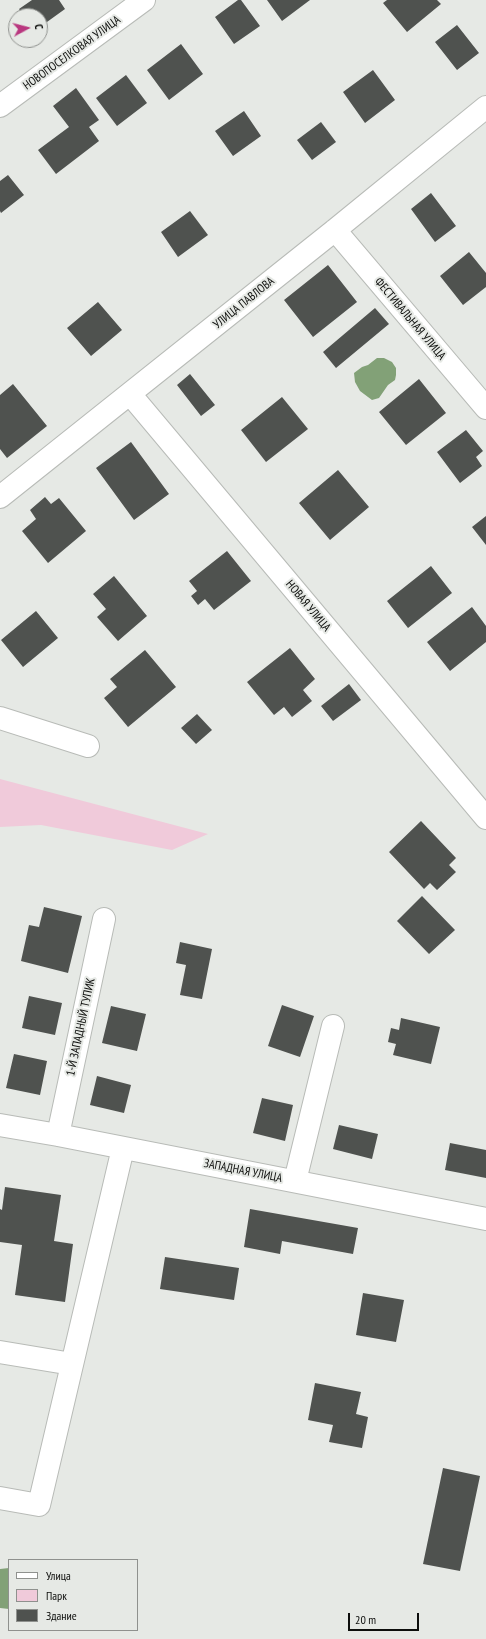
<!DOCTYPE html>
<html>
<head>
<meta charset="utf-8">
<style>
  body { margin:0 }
  #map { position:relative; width:486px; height:1639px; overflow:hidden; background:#e6e9e5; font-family:"PT Sans Narrow",sans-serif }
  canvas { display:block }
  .legend { position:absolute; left:8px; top:1559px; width:130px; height:72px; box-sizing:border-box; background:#e6e9e5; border:1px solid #8f918e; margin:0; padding:5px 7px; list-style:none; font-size:12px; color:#0d0e0c }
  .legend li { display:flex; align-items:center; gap:8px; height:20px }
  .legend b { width:20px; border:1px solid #8f918e }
  .north { position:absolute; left:8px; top:8px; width:40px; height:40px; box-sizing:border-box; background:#e6e9e5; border:1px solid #8f918e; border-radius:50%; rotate:83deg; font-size:11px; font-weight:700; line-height:16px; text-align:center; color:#0d0e0c }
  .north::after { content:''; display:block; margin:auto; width:14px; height:18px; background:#b9377f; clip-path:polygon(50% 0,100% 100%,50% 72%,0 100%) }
  .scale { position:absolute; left:348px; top:1613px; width:71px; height:18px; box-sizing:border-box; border:2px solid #0d0e0c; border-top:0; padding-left:5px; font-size:12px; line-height:14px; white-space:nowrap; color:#0d0e0c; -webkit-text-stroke:3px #e6e9e5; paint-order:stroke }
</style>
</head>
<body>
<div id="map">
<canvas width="486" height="1639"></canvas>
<ul class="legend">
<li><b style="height:5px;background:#fff"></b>Улица</li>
<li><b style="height:11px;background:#f0cada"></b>Парк</li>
<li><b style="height:11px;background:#4f524f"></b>Здание</li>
</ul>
<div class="north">С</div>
<div class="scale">20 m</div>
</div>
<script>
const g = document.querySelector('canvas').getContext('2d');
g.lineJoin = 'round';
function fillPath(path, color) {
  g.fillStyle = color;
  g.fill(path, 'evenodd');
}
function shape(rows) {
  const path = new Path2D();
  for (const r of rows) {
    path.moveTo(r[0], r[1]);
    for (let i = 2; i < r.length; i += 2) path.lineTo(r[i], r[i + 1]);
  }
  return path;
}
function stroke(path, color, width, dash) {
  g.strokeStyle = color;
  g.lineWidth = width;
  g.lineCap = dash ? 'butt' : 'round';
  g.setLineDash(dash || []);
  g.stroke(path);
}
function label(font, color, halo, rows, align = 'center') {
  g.font = font + ' "PT Sans Narrow",sans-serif';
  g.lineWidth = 4;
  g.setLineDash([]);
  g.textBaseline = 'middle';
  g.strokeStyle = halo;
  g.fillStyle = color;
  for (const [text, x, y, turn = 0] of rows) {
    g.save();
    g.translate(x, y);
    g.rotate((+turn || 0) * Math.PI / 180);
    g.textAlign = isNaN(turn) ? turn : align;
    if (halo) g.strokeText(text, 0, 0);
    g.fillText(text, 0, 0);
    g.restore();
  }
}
const green = shape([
  [0,779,208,834,172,850,41,825,0,827]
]);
const water = shape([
  [377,358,384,358,392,362,396,368,396,375,395,380,388,385,379,398,372,400,360,391,355,382,354,373,362,367,368,365],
  [9,1568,9,1609,0,1608,0,1569]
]);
const building = shape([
  [32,0,59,0,65,9,40,27,40,16,24,16,19,9],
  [238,0,241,0,260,26,234,44,215,17],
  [267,0,310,0,282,21],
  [387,0,437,0,441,4,407,32,383,3],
  [457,25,479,53,457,70,435,42],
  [181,44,203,74,169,100,147,70],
  [373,70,395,100,365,123,343,92],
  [126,75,147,103,117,126,96,98],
  [76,88,99,120,89,127,99,141,56,174,38,150,69,127,53,106],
  [244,111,261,136,233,156,215,131],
  [321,122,336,142,312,160,297,140],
  [8,175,24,195,1,213,0,211,0,181],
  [431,193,456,226,435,242,411,209],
  [190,211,208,235,178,257,161,232],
  [469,252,486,273,486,287,463,305,440,276],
  [328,265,357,302,313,337,284,300],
  [98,302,122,330,91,356,67,328],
  [375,308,389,324,336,368,323,352],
  [190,374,215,405,201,416,177,385],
  [419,379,446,413,406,445,379,412],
  [13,384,47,426,7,458,0,449,0,395],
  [282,397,308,429,266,462,241,430],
  [466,430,483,451,476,457,482,466,460,483,437,452],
  [131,442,169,494,134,520,96,468],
  [338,470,369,507,330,540,299,503],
  [45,497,51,504,59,498,86,531,48,563,22,531,36,519,30,510],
  [486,516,486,545,472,527],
  [227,551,251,581,214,610,205,599,198,605,191,596,197,591,189,581],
  [431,566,452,593,408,628,387,601],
  [114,576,147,616,118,641,97,617,106,609,93,594],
  [472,607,486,626,486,642,450,671,427,642],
  [36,611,58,638,23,667,1,640],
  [290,648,315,679,303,690,312,701,292,717,284,707,274,715,247,682],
  [145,650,176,687,128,727,104,698,117,687,110,679],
  [349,684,361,700,333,721,321,706],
  [197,714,212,730,196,744,181,728],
  [421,821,456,858,449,865,456,872,437,890,430,883,424,889,389,852],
  [422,896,455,930,429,954,397,921],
  [44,907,82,916,68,973,21,961,29,925,39,927],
  [180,942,212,949,202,999,180,995,186,965,176,963],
  [29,996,62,1003,55,1035,22,1028],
  [282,1005,314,1016,300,1057,268,1046],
  [111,1006,146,1014,137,1051,102,1043],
  [401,1018,440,1027,431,1064,393,1055,396,1044,388,1042,391,1028,399,1030],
  [14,1054,47,1061,40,1095,6,1088],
  [97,1076,131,1085,124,1113,90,1105],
  [262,1098,293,1105,285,1141,253,1133],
  [339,1125,378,1134,372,1159,333,1149],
  [450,1143,486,1150,486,1178,445,1170],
  [5,1187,61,1195,54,1241,73,1244,65,1302,15,1295,22,1245,0,1242,0,1209,2,1210],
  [250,1209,358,1228,353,1254,282,1241,280,1254,244,1247],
  [165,1257,239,1268,234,1300,160,1289],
  [363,1293,404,1300,396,1342,356,1335],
  [315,1383,361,1392,356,1414,368,1417,362,1448,329,1442,333,1425,308,1420],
  [443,1468,480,1476,460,1571,423,1564]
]);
const minor = shape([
  [0,106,144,0],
  [335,230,486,408],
  [130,394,486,818],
  [0,497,335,230,486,107],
  [0,718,88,746],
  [0,1125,58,1135,486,1219],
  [58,1135,104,919],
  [295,1181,333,1026],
  [0,1352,72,1364],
  [0,1498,39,1505,123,1148]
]);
const streetNames = [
  ["НОВОПОСЕЛКОВАЯ УЛИЦА",72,53,-36],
  ["УЛИЦА ПАВЛОВА",244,303,-39],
  ["ФЕСТИВАЛЬНАЯ УЛИЦА",410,319,50],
  ["НОВАЯ УЛИЦА",308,606,50],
  ["1-Й ЗАПАДНЫЙ ТУПИК",81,1027,-78],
  ["ЗАПАДНАЯ УЛИЦА",243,1171,11]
];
fillPath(green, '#f0cada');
fillPath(water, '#82a177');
fillPath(building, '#4f524f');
stroke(minor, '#b8bbb7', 24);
stroke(minor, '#fff', 22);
label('12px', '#0d0e0c', '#e6e9e5', streetNames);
</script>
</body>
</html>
